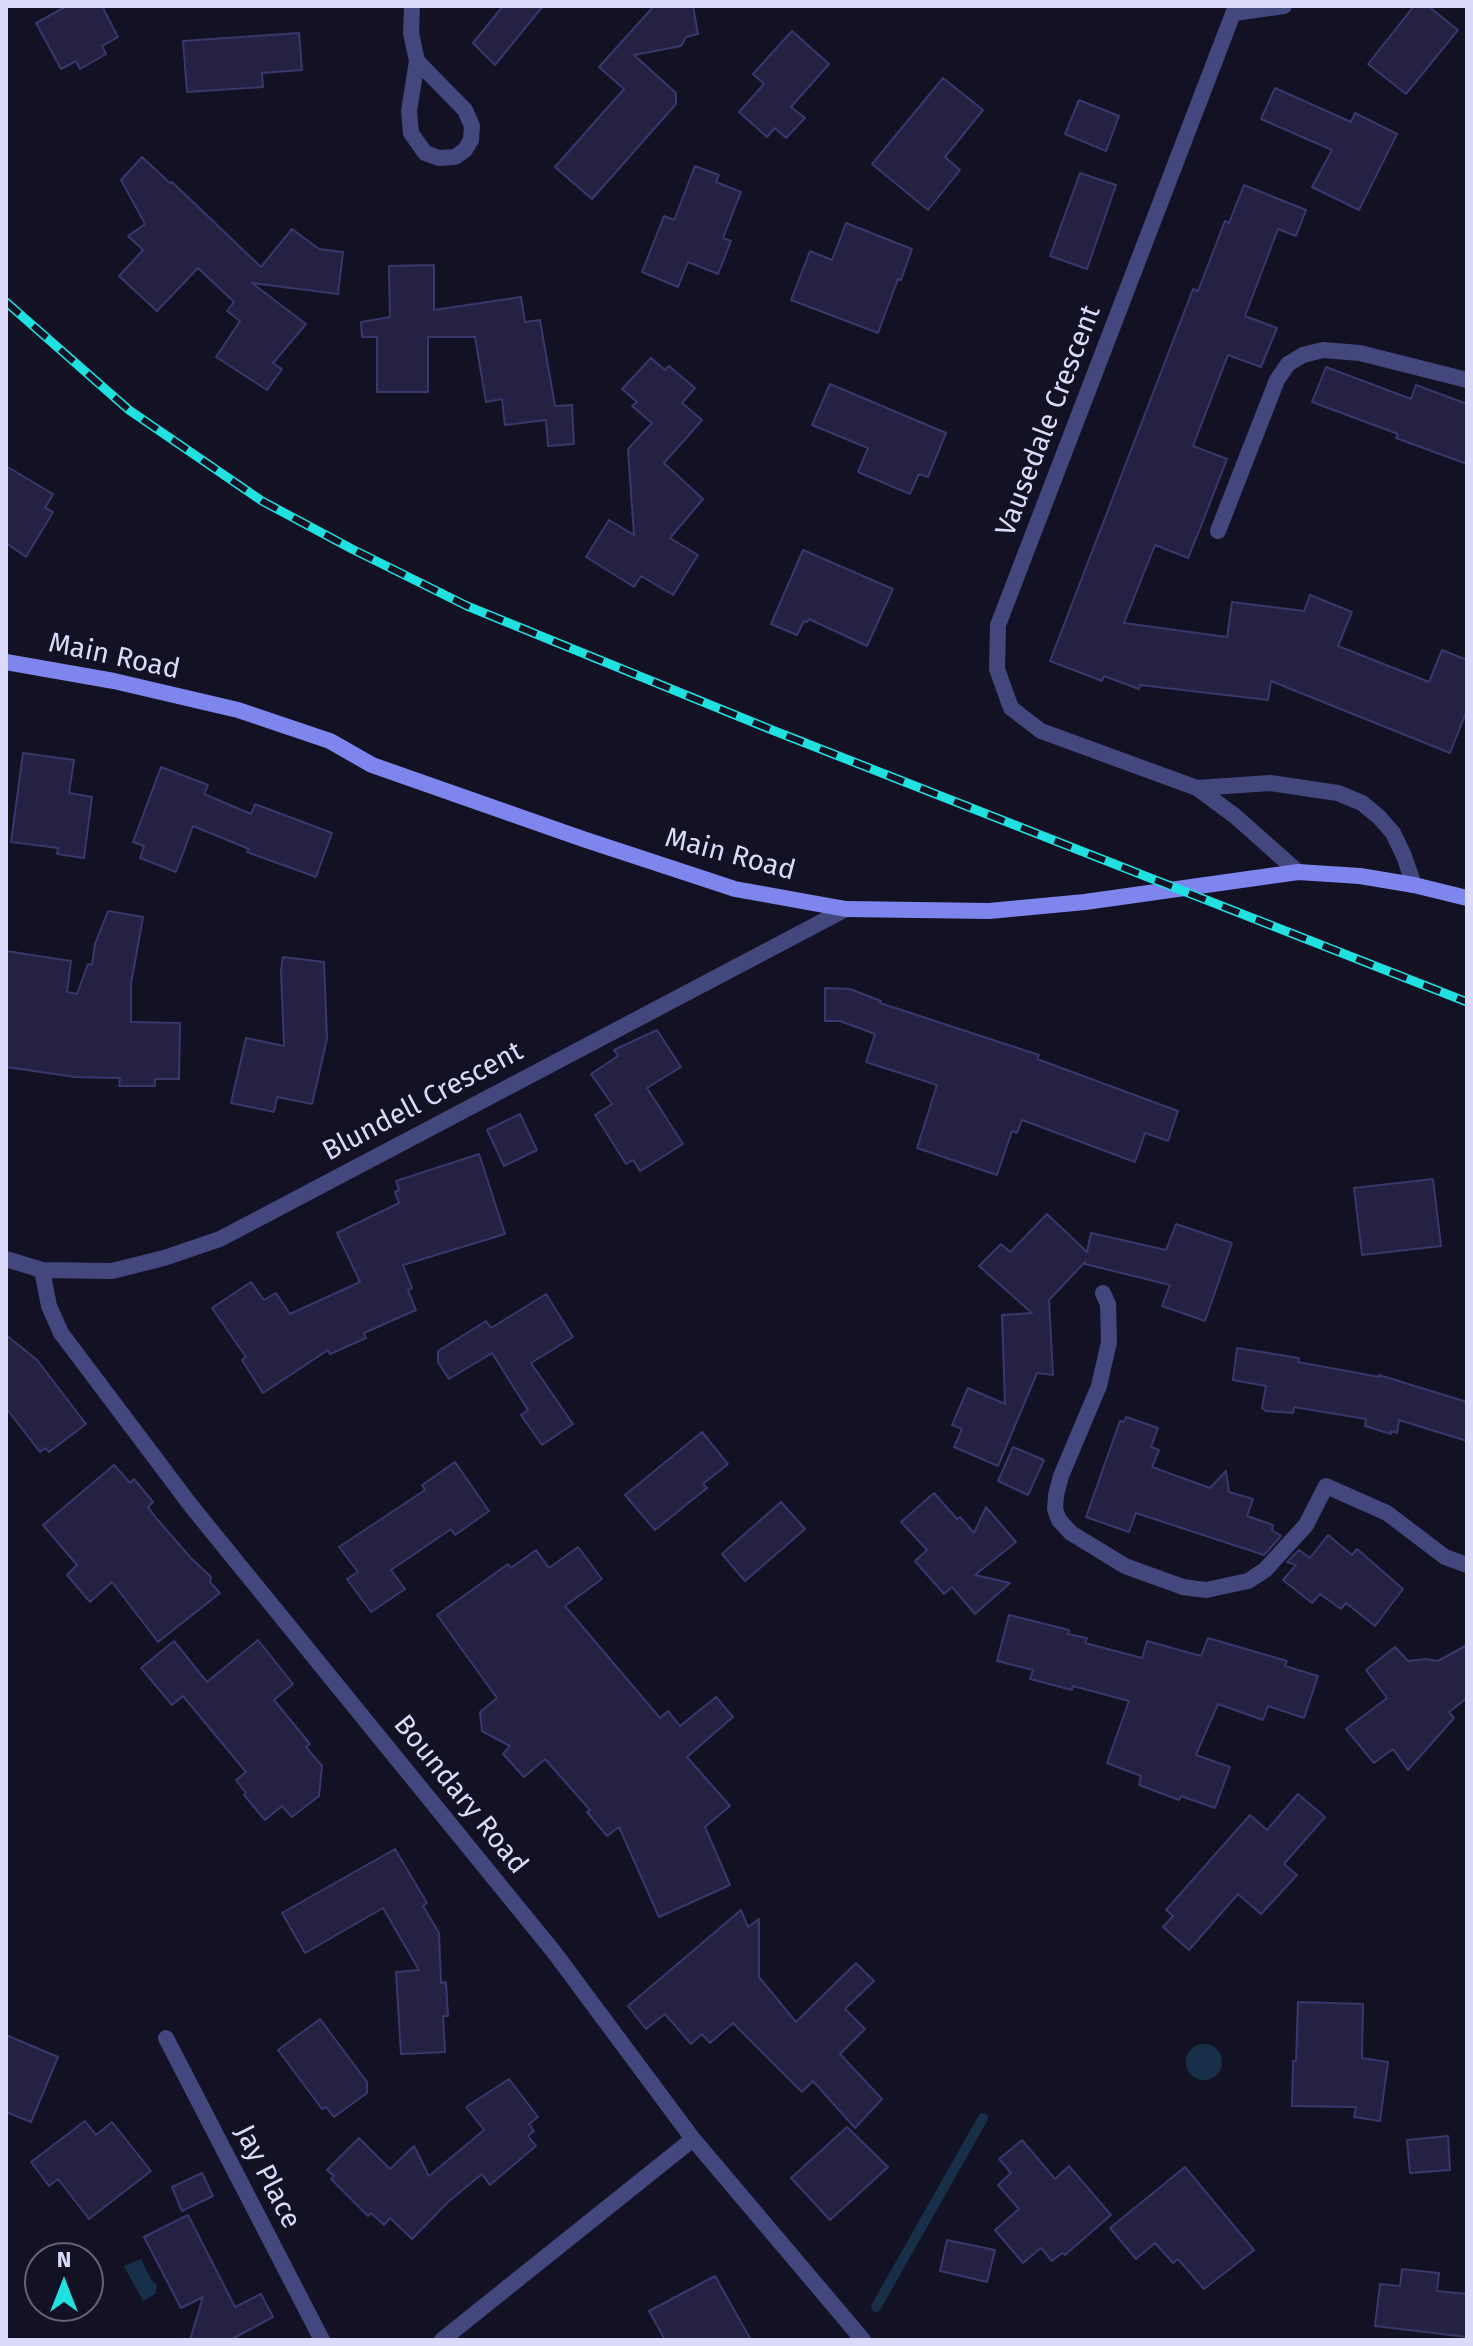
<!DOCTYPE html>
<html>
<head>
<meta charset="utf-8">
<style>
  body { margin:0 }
  #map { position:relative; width:1473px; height:2346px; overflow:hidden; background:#131224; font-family:"Fira Sans",sans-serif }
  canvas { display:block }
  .frame { position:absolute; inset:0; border:8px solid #dbdafa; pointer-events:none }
  .north { position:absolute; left:24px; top:2242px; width:80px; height:80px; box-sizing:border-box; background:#131224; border:2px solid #63627a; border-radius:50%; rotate:0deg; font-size:22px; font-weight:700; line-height:32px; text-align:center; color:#dbdafa }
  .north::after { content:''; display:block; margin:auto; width:28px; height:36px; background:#20e0e0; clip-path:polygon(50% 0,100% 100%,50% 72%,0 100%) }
</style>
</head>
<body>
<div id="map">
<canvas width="1473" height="2346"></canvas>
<div class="frame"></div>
<div class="north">N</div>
</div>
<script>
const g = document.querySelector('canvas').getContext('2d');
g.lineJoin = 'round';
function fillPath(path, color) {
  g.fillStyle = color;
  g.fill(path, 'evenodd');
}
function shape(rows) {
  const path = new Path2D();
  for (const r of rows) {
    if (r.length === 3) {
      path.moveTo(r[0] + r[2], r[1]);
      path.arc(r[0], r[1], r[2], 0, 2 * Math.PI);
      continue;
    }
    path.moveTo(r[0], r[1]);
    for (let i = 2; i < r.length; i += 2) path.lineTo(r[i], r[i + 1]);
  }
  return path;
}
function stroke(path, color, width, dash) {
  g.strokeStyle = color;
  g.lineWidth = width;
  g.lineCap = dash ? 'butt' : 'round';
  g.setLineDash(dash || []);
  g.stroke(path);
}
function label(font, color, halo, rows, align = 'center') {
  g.font = font + ' "Fira Sans",sans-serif';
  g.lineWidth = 6;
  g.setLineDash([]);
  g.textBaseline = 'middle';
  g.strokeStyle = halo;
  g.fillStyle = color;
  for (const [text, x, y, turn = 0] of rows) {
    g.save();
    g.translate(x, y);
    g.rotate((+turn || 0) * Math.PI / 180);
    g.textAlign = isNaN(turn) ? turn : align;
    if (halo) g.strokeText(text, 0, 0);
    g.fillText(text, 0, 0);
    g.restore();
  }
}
const water = shape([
  [1204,2062,18],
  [141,2259,152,2281,157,2284,155,2294,143,2301,124,2266]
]);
const stream = shape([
  [876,2307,983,2118]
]);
const building = shape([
  [67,6,102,6,118,37,102,46,106,54,80,69,76,61,61,69,36,23,67,6],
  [503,6,543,6,495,65,473,43,503,6],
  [654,6,693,6,698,34,686,37,681,46,634,55,676,93,676,104,592,199,555,167,624,89,599,67,654,6],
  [1414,6,1428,6,1458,30,1406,94,1368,64,1414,6],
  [792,31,829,64,791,107,805,118,786,138,775,128,767,137,739,112,764,84,753,74,792,31],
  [299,33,302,70,262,73,263,87,187,92,183,41,299,33],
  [943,78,983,110,945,157,960,170,928,210,872,164,943,78],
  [1275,88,1351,122,1355,113,1397,134,1359,210,1312,187,1332,150,1261,119,1275,88],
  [1079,100,1119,116,1106,151,1065,134,1079,100],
  [142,157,170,183,172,182,261,267,292,229,319,249,343,252,338,294,252,283,306,324,273,363,282,369,267,390,216,357,240,321,227,311,234,302,198,268,157,311,119,276,143,250,128,236,145,224,121,180,142,157],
  [695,166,719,175,716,182,741,192,723,238,731,241,718,274,688,262,678,287,642,272,664,216,674,220,695,166],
  [1080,173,1116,185,1087,269,1050,256,1080,173],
  [1244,185,1306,210,1296,236,1278,229,1245,316,1277,328,1261,367,1228,355,1193,446,1227,459,1201,526,1188,558,1155,545,1124,623,1227,637,1232,602,1304,611,1310,595,1352,612,1338,646,1429,682,1442,650,1467,660,1467,710,1450,753,1271,681,1268,700,1140,685,1139,689,1104,676,1102,681,1050,661,1193,289,1198,291,1225,221,1229,223,1244,185],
  [846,223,912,249,901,280,898,279,878,333,791,300,810,251,832,260,846,223],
  [434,265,434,310,521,297,525,322,540,320,555,406,572,405,574,444,548,446,546,420,505,425,502,399,486,402,475,337,428,337,428,392,377,392,377,337,362,337,361,322,390,317,389,266,434,265],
  [651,358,665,370,669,366,695,388,682,403,702,420,664,463,703,499,670,538,698,555,673,595,641,576,634,587,586,557,609,520,634,535,628,449,652,423,632,406,637,402,622,389,651,358],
  [1326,367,1411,399,1416,385,1467,404,1467,464,1396,438,1398,434,1312,402,1326,367],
  [830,384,946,433,928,477,919,474,910,494,858,472,868,448,812,425,830,384],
  [6,466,53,494,45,508,53,512,26,557,6,543,6,466],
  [803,550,893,589,867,646,809,619,807,622,804,621,797,635,771,624,803,550],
  [23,753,74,760,69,793,92,797,84,858,57,854,58,848,11,842,23,753],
  [161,767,208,785,204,794,251,814,255,804,332,833,316,877,247,852,249,849,193,826,176,872,140,858,144,846,133,842,161,767],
  [108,911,143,917,131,984,131,1022,180,1023,179,1079,155,1079,155,1086,119,1086,120,1078,75,1077,6,1067,6,951,71,961,67,992,77,994,88,964,92,965,95,944,108,911],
  [283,957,324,962,327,1039,312,1104,277,1097,274,1112,231,1103,246,1038,284,1046,281,970,283,957],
  [825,988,850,989,881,1001,880,1003,1039,1055,1037,1059,1178,1111,1168,1141,1145,1133,1135,1162,1022,1120,1017,1133,1012,1131,997,1175,917,1148,937,1085,866,1062,875,1034,840,1021,825,1021,825,988],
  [657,1030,681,1067,647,1088,683,1144,640,1171,633,1160,626,1164,595,1115,612,1104,591,1074,618,1056,614,1050,657,1030],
  [520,1114,537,1150,504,1166,487,1130,520,1114],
  [479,1154,505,1234,403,1265,412,1288,408,1290,416,1310,364,1333,366,1338,330,1354,328,1350,263,1393,242,1360,246,1357,212,1308,251,1282,264,1300,276,1293,290,1314,360,1282,337,1233,399,1203,395,1192,399,1190,396,1181,479,1154],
  [1433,1179,1441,1246,1362,1255,1354,1188,1433,1179],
  [1047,1214,1087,1252,1091,1233,1166,1250,1176,1224,1232,1243,1205,1321,1162,1306,1170,1285,1085,1264,1085,1262,1049,1300,1053,1375,1037,1373,998,1466,954,1447,962,1429,952,1425,968,1388,1005,1404,1002,1315,1032,1313,979,1266,1001,1244,1010,1252,1047,1214],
  [546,1294,573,1337,531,1363,573,1424,542,1445,521,1415,528,1410,492,1353,449,1379,438,1362,438,1351,486,1321,491,1328,546,1294],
  [6,1335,37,1360,86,1424,49,1452,45,1448,40,1452,6,1408,6,1335],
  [1237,1348,1299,1358,1298,1362,1379,1377,1379,1375,1467,1402,1467,1441,1399,1420,1397,1433,1391,1431,1391,1434,1365,1426,1366,1419,1294,1407,1293,1413,1266,1411,1262,1408,1266,1386,1233,1380,1237,1348],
  [1126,1417,1158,1428,1151,1447,1159,1450,1152,1467,1210,1488,1226,1471,1229,1492,1253,1499,1247,1516,1273,1525,1272,1530,1281,1536,1264,1555,1136,1513,1129,1532,1086,1517,1120,1421,1124,1422,1126,1417],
  [702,1432,728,1464,703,1484,707,1488,655,1530,625,1495,702,1432],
  [1013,1447,1044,1460,1028,1495,998,1481,1013,1447],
  [455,1462,489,1511,455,1535,451,1529,391,1570,405,1589,371,1612,347,1579,358,1572,339,1547,425,1490,422,1485,455,1462],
  [114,1465,130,1483,134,1479,153,1502,148,1507,156,1518,191,1558,211,1577,210,1582,220,1593,158,1642,112,1582,90,1602,67,1575,77,1565,43,1525,114,1465],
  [934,1493,957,1519,960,1517,974,1533,986,1507,1016,1542,975,1575,1010,1583,975,1614,952,1587,944,1594,915,1561,927,1550,901,1522,934,1493],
  [781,1502,805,1529,745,1581,722,1554,781,1502],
  [1328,1535,1352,1555,1357,1549,1403,1589,1375,1626,1346,1603,1341,1609,1320,1594,1312,1603,1283,1580,1296,1565,1287,1562,1299,1550,1310,1558,1328,1535],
  [578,1547,602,1579,565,1606,660,1718,668,1711,680,1726,716,1697,733,1717,687,1757,730,1806,705,1827,730,1885,659,1917,619,1827,607,1836,587,1812,590,1810,545,1759,524,1777,503,1754,510,1746,482,1731,480,1712,497,1698,437,1615,508,1564,511,1568,536,1550,549,1568,578,1547],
  [1009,1615,1069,1630,1068,1634,1087,1638,1085,1643,1142,1658,1147,1641,1201,1656,1208,1638,1287,1661,1285,1666,1318,1676,1304,1718,1268,1706,1263,1720,1218,1704,1196,1755,1230,1767,1215,1808,1181,1796,1179,1800,1139,1785,1141,1776,1107,1763,1129,1701,1073,1686,1072,1690,1030,1679,1033,1670,997,1661,1009,1615],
  [258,1640,293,1684,274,1700,310,1744,306,1747,322,1766,319,1796,292,1817,282,1806,265,1820,244,1795,246,1793,236,1780,246,1772,183,1696,172,1705,141,1668,174,1641,207,1682,258,1640],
  [1467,1645,1467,1698,1449,1712,1454,1718,1408,1770,1393,1749,1374,1763,1346,1729,1387,1698,1366,1670,1395,1647,1408,1661,1426,1659,1438,1661,1467,1645],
  [1298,1794,1325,1817,1284,1864,1297,1875,1261,1914,1238,1894,1189,1950,1163,1927,1173,1916,1166,1910,1250,1815,1267,1830,1298,1794],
  [395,1849,427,1903,423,1906,439,1933,441,1983,446,1982,448,2016,443,2016,445,2052,401,2054,396,1972,419,1970,383,1908,305,1953,282,1913,395,1849],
  [741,1910,748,1927,759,1919,759,1977,796,2022,856,1963,874,1981,845,2009,865,2029,840,2054,882,2099,855,2128,813,2081,802,2092,733,2023,710,2043,702,2034,691,2044,665,2014,646,2029,628,2006,741,1910],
  [1298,2002,1363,2004,1362,2058,1388,2062,1380,2121,1354,2117,1356,2107,1292,2106,1293,2061,1296,2061,1298,2002],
  [320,2019,367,2082,367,2093,334,2117,326,2107,322,2109,278,2050,320,2019],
  [6,2035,58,2057,31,2122,6,2112,6,2035],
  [509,2079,538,2117,529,2124,534,2131,528,2136,536,2146,490,2185,482,2174,448,2202,412,2239,390,2218,384,2225,371,2213,368,2216,331,2179,334,2176,327,2170,359,2138,390,2169,414,2146,429,2176,484,2130,466,2107,509,2079],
  [85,2121,96,2135,112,2122,151,2171,89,2219,58,2179,49,2186,31,2162,85,2121],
  [847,2127,888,2167,830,2220,791,2178,847,2127],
  [1448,2136,1450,2170,1410,2173,1407,2140,1448,2136],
  [1022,2140,1055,2179,1069,2166,1111,2215,1065,2255,1062,2253,1052,2261,1041,2248,1023,2263,995,2230,1019,2209,998,2185,1011,2173,999,2159,1022,2140],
  [1185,2167,1254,2250,1204,2289,1178,2259,1173,2263,1155,2243,1136,2259,1110,2228,1185,2167],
  [202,2173,213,2196,182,2211,172,2187,202,2173],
  [188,2215,235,2307,261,2294,273,2317,230,2340,190,2340,203,2297,181,2308,144,2237,188,2215],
  [947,2240,995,2250,987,2282,940,2271,947,2240],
  [1402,2269,1439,2273,1437,2291,1467,2294,1467,2337,1375,2326,1380,2284,1400,2286,1402,2269],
  [715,2276,751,2340,665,2340,649,2311,715,2276]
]);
const street = shape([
  [412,6,411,33,417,61,409,111,411,133,425,153,439,158,455,157,465,150,471,140,472,126,465,110,417,61],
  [1236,6,998,625,997,669,1011,708,1041,731,1197,788,1235,816,1298,872],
  [1234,13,1284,6],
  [1218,531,1277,380,1288,364,1303,355,1323,350,1360,353,1467,380],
  [1197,788,1270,783,1338,793,1362,803,1379,817,1393,833,1404,856,1414,885],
  [6,1259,42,1270,112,1271,164,1258,220,1239,846,909],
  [42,1270,49,1306,61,1333,192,1507,554,1952,693,2139,863,2340],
  [1103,1293,1108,1304,1109,1342,1099,1386,1061,1476,1056,1495,1055,1509,1059,1520,1071,1533,1125,1566,1183,1587,1206,1590,1248,1581,1265,1570,1306,1525,1326,1486,1387,1513,1445,1557,1467,1565],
  [166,2038,322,2340],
  [442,2340,693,2139]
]);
const secondary = shape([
  [6,662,114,681,238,710,330,741,372,765,583,839,735,889,846,909,989,911,1085,902,1298,872,1360,876,1414,885,1467,898]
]);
const rail = shape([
  [6,302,129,410,262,501,352,549,467,606,772,730,1467,1002]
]);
const streetNames = [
  ["Vausedale Crescent",1049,421,-69],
  ["Main Road",114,657,12],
  ["Main Road",730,855,15],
  ["Blundell Crescent",423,1102,-28],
  ["Boundary Road",460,1795,51],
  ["Jay Place",267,2177,63]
];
fillPath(water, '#172f48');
stroke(stream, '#172f48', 10);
fillPath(building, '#242143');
stroke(building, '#3b366b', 2);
stroke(street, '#43477d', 16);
stroke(secondary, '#7e86ed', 16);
stroke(rail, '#20e0e0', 9);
stroke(rail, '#131224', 6, [18]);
label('28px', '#dbdafa', '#131224', streetNames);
</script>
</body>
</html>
